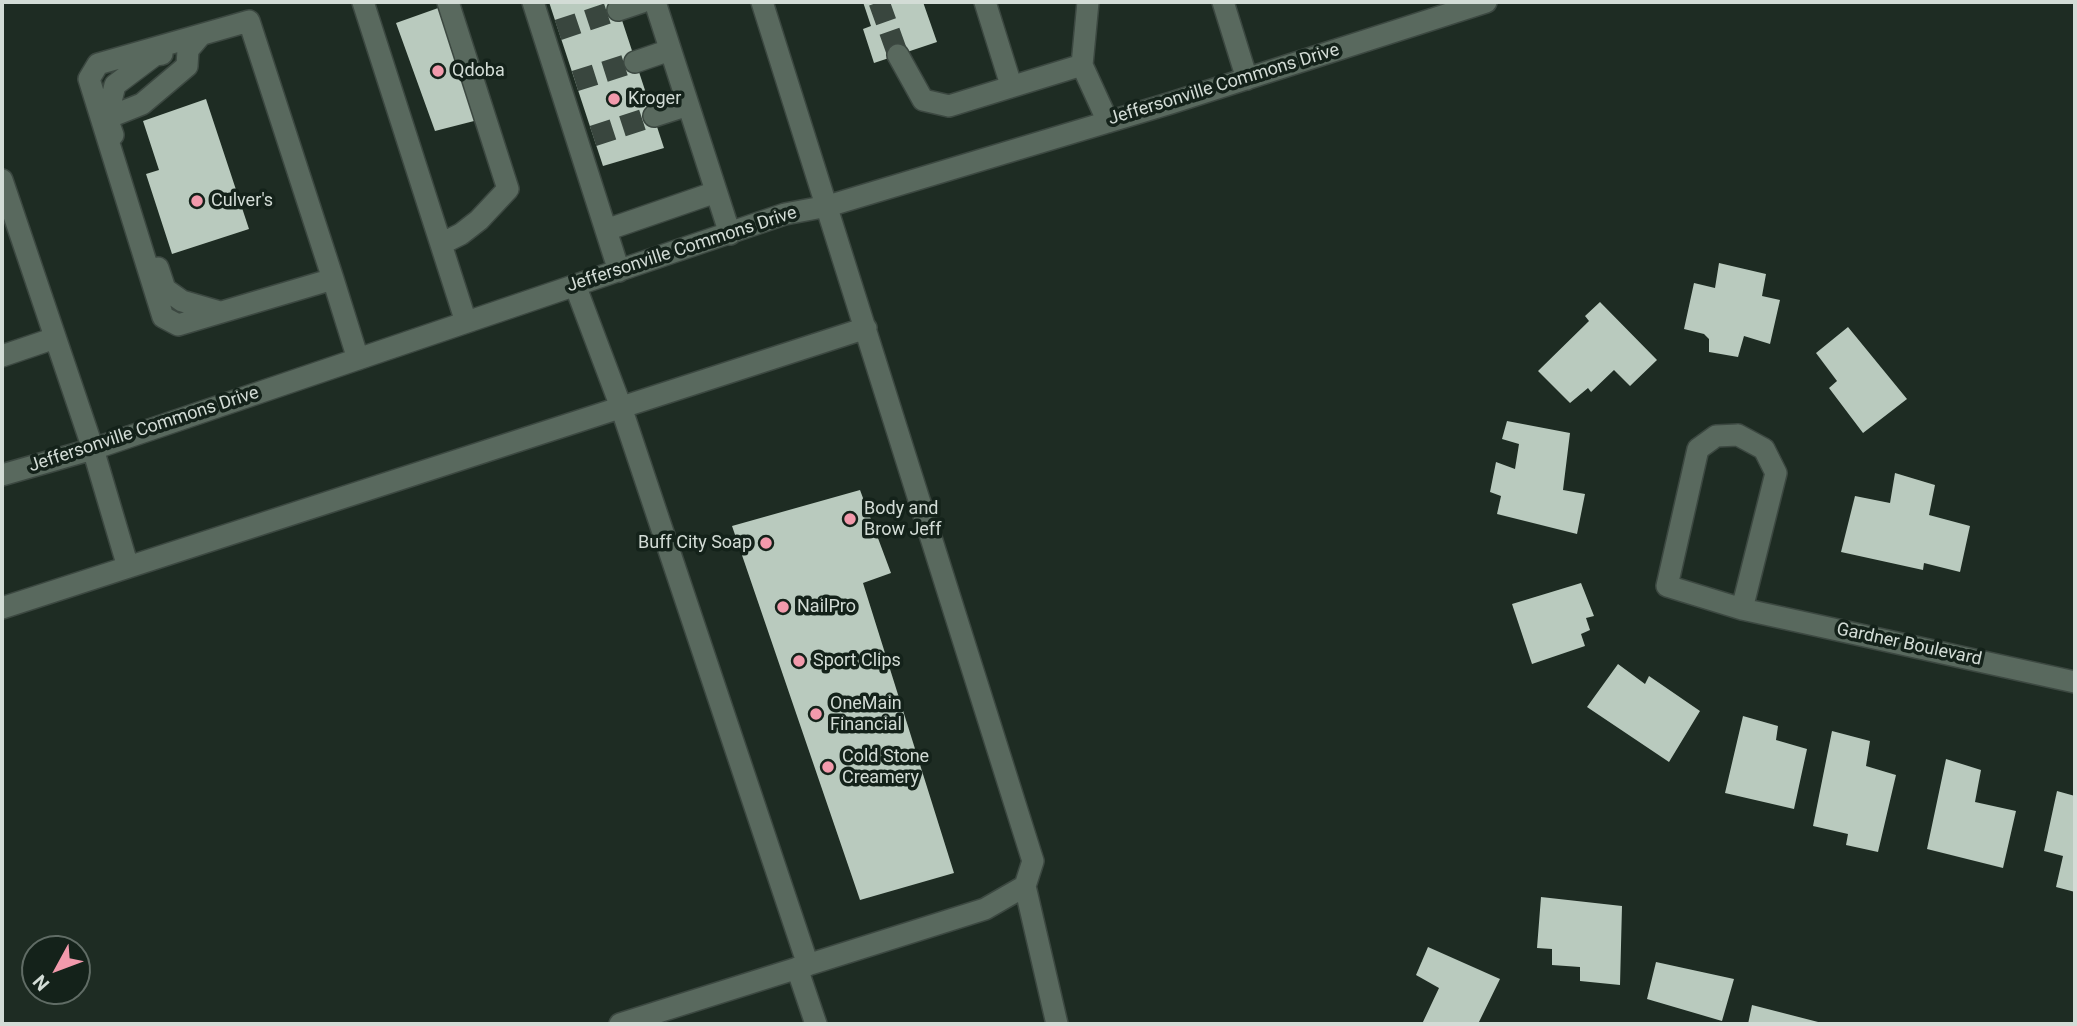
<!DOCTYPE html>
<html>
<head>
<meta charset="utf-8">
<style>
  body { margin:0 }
  #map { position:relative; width:2077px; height:1026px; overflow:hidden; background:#1e2c23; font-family:Roboto,sans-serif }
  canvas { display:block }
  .frame { position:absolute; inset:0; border:4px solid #d3dcd6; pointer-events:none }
  .north { position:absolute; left:21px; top:935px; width:70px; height:70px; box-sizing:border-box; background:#14221a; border:2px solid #606c65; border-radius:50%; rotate:229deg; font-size:19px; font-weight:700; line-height:28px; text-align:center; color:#d3dcd6 }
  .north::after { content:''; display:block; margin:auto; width:24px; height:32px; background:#f29aac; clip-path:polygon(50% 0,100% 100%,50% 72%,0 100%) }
</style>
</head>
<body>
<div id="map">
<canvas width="2077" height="1026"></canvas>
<div class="frame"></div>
<div class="north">N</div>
</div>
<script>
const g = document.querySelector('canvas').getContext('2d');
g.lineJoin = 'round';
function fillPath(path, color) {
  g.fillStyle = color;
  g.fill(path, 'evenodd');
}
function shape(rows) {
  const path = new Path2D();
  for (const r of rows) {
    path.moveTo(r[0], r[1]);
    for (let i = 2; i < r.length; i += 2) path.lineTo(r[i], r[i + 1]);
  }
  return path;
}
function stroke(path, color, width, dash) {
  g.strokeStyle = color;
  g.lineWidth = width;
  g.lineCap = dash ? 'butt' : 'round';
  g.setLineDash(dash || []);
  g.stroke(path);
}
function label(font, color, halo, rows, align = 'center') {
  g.font = font + ' Roboto,sans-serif';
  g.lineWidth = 7;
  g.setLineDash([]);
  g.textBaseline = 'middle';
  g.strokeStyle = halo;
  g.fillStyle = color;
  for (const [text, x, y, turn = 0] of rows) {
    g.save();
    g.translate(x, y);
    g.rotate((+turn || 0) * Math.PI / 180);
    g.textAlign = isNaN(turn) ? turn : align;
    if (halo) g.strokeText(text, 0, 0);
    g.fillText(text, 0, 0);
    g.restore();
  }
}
const building = shape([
  [549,2,616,2,664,148,603,166],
  [863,2,923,2,937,42,874,63,863,29,871,26],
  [441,7,478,120,435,131,396,23],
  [206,99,249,229,172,254,146,174,159,170,143,121],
  [1719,263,1766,274,1762,296,1780,300,1770,344,1744,336,1738,357,1709,352,1709,339,1704,334,1684,329,1694,283,1715,288],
  [1600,302,1657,360,1630,386,1614,370,1591,392,1588,388,1570,403,1538,371,1589,321,1585,316],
  [1848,327,1907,399,1863,433,1829,388,1837,381,1816,353],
  [1507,421,1570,433,1563,490,1585,494,1577,534,1497,514,1501,496,1490,492,1496,462,1515,469,1519,444,1502,439],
  [1895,473,1935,485,1929,515,1970,526,1960,572,1924,563,1923,570,1841,552,1855,496,1890,503],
  [860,490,891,573,863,583,954,873,860,900,732,526],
  [1581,583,1594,616,1586,618,1590,630,1581,634,1585,646,1532,664,1512,604],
  [1618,664,1645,684,1649,676,1700,711,1669,762,1587,707],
  [1743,716,1778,726,1776,740,1807,749,1794,809,1725,793],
  [1832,731,1870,741,1866,766,1896,775,1878,852,1846,845,1848,834,1813,826],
  [1946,759,1981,770,1975,802,2016,811,2003,868,1927,849],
  [2057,791,2075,796,2075,892,2056,887,2063,856,2044,851],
  [1541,897,1622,906,1620,985,1580,981,1580,967,1552,965,1552,949,1537,948],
  [1428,947,1500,979,1478,1024,1422,1024,1439,988,1416,975],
  [1656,962,1734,979,1722,1021,1647,999],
  [1752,1005,1822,1023,1822,1024,1748,1024]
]);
const minorTunnel = shape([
  [879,2,898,55],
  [558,30,618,10],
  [575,81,635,62],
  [593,136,654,116]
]);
const minor = shape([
  [363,2,466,322],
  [533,2,619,271],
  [655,2,730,234],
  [985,2,1011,85],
  [1088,2,1082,65,1108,122],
  [1223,2,1247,79],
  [618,10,642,2],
  [898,55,923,100,949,106,1082,65],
  [635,62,670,50],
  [654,116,688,105],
  [107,118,115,85,155,55,162,54],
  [113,135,107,118,142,104,187,66,188,50,200,36],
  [2,180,93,449,128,567],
  [606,230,716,192],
  [441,244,461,234,479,220,508,189,448,2],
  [158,268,165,289,182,301,220,312],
  [333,279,178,325,163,317,89,79,98,64,249,21,333,279,358,359],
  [575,285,621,407,808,965],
  [2,356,55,338],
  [1738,435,1764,449,1776,473,1742,609,1667,586,1698,449,1716,436,1738,435],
  [2,475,93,449,785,214,828,206,1171,103,1486,2],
  [2,608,866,328],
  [1742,609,2075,682],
  [1025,886,1057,1024],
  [797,968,816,1024],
  [620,1024,985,909,1025,886,1033,861,762,2]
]);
const markers = [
  [438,71,7,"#f29aac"],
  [614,99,7,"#f29aac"],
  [197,201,7,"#f29aac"],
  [850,519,7,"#f29aac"],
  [766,543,7,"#f29aac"],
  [783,607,7,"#f29aac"],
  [799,661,7,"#f29aac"],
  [816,714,7,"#f29aac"],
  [828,767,7,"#f29aac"]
];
const poiNames = [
  ["Qdoba",452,71],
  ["Kroger",628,99],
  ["Culver's",211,201],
  ["Body and",864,509],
  ["Brow Jeff",864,530],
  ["Buff City Soap",752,543,"right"],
  ["NailPro",797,607],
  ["Sport Clips",813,661],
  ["OneMain",830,704],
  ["Financial",830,725],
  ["Cold Stone",842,757],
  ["Creamery",842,778]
];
const streetNames = [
  ["Jeffersonville Commons Drive",1224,85,-17],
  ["Jeffersonville Commons Drive",682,250,-18],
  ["Jeffersonville Commons Drive",144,430,-18],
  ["Gardner Boulevard",1909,645,12]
];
fillPath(building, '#b9cabe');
stroke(minorTunnel, '#39463e', 21, [21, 10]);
stroke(minor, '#3c4841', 24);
stroke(minor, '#59695e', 21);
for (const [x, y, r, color] of markers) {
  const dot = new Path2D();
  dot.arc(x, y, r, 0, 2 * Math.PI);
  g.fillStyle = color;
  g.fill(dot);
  stroke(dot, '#14221a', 2.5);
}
label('18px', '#d3dcd6', '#14221a', poiNames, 'left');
label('18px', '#d3dcd6', '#14221a', streetNames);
</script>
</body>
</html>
